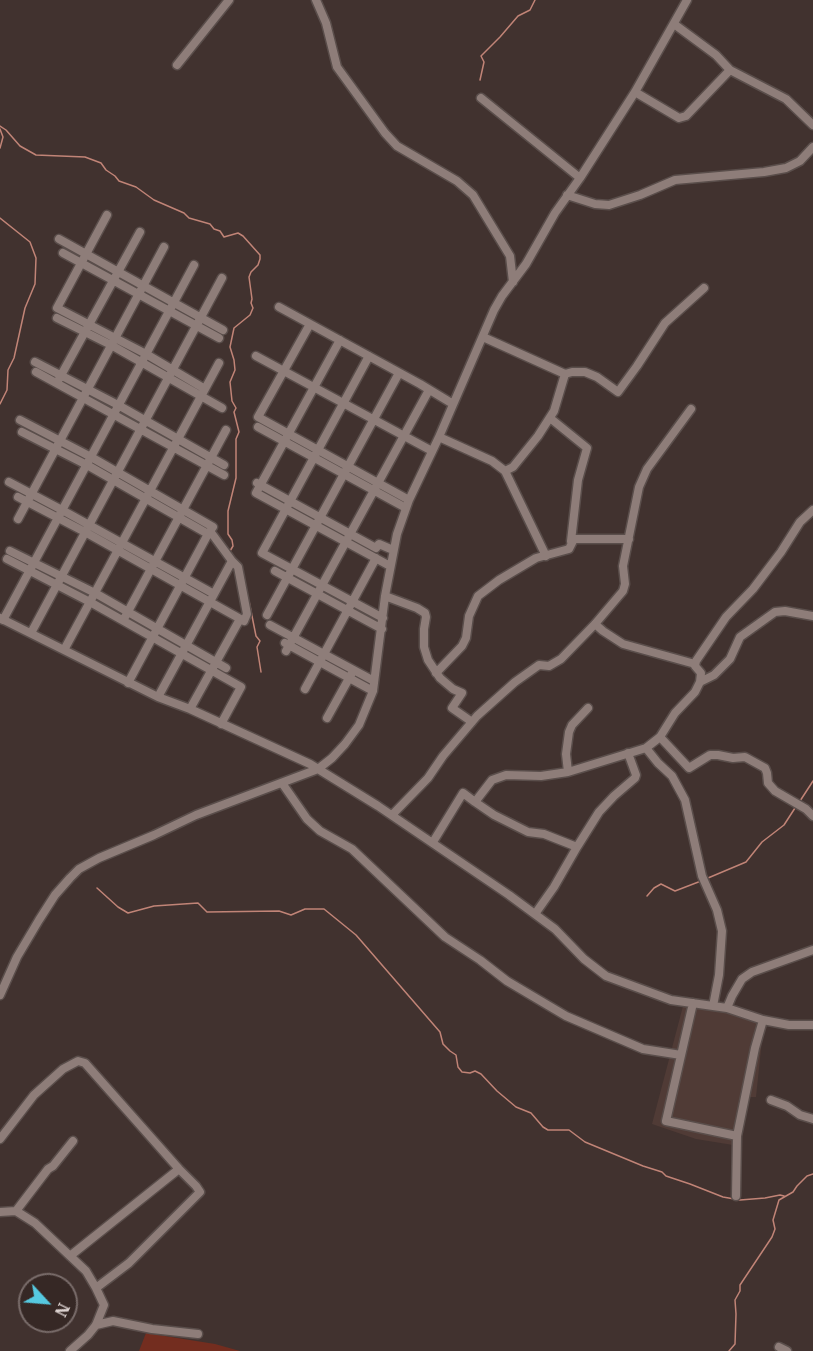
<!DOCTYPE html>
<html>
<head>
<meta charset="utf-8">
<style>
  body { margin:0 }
  #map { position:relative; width:813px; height:1351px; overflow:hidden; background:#41322f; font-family:"IBM Plex Serif",serif }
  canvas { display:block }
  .north { position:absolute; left:18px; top:1273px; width:60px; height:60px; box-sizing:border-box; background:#362825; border:2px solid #796c6a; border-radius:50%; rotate:116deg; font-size:16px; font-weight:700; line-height:24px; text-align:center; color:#ddd3d1 }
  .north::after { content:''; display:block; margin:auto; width:21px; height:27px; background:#56c9e0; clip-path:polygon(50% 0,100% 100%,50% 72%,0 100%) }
</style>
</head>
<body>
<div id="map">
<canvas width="813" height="1351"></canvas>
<div class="north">N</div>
</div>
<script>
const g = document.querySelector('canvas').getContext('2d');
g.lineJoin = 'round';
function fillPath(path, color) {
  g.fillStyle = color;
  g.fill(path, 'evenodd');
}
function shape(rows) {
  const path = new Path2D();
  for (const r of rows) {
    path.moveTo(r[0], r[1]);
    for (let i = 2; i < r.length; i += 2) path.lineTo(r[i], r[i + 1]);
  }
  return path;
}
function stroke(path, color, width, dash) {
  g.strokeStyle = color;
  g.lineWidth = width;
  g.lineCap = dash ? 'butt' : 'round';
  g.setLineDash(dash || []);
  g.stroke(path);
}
const built = shape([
  [683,1006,732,1010,764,1021,756,1097,749,1097,733,1145,696,1139,652,1124]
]);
const green = shape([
  [146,1333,215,1344,240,1351,139,1351]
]);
const stream = shape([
  [480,80,484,62,481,56,500,37,518,16,530,10,535,0],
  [0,126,6,130,20,146,36,155,85,157,101,163,106,170,115,176,119,181,136,187,154,200,184,213,189,218,210,224,214,229,220,231,224,237,238,233,243,236,260,255,260,259,258,265,251,272,249,277,252,299,251,303,253,308,250,315,234,328,230,347,234,360,235,370,230,382,232,401,236,408,234,412,239,432,236,439,236,478,228,511,228,534,232,540,233,546,230,551],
  [0,129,3,137,0,148],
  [0,218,30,242,36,258,35,284,25,308,14,358,8,370,7,390,0,404],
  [249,601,256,636,260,641,257,647,261,672],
  [800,801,813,781],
  [708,878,746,862,762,842,784,825,795,808],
  [97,888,118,907,128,913,154,906,198,903,207,912,279,911,291,915,305,909,324,909,356,935,440,1032,443,1044,450,1051,456,1055,458,1067,462,1072,470,1073,475,1071,481,1074,497,1091,516,1107,531,1113,543,1127,548,1130,569,1130,585,1142,643,1166,662,1172,666,1176,690,1184,723,1197,740,1200,765,1198,780,1195,784,1196],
  [647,896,654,888,661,884,675,891,701,881],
  [729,1351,735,1344,736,1314,735,1300,740,1291,740,1285,772,1237,775,1229,773,1220,779,1200,793,1192,797,1186,807,1176,813,1174]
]);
const minor = shape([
  [316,0,326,23,337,67,385,133,397,146,457,181,473,195,510,256,513,282],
  [674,24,716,55,730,70,786,99,813,125],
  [177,65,229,0],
  [635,92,679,118,686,116,730,70],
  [481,98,580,178],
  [567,195,595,204,609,205,640,195,675,180,764,172,786,168,800,161,813,147],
  [107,215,57,308,146,354,205,389],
  [59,239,223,330],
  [63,253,219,338],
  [279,307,420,384,453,404],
  [57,318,111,345,222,408],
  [310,324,258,417,409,500],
  [483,337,565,374,572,372,585,372,597,377,618,392,637,366,665,323,704,288],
  [340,340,256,493,390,566],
  [256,356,432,451],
  [369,356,262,553,383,618],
  [35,362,118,405,224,465],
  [36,372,224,475],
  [59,379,140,232],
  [550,418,587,448,578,480,571,541],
  [20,420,91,457,213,527,208,534,128,683],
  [258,427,406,508],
  [22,432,87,465,208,534],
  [439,437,492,461,505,471,546,556],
  [505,471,513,467,538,436,554,411,565,374],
  [9,482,62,510,214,594],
  [257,483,376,548,379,544,393,550],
  [18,497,85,532,244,621,247,614,238,567,232,561,210,531],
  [18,519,164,247],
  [10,551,95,593,226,668],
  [7,559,90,602,241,687,221,724],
  [275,571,382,629],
  [385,596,417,608,425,613,426,617,424,629,424,647,428,660,440,678,453,689,462,693,452,708,472,722],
  [267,615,399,373],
  [125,617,226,430],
  [0,618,158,697,190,709,310,764,378,806,509,895,555,929,584,959,606,976,671,1000,727,1008,763,1020,789,1025,813,1025],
  [3,620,194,265],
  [595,624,603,631,623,644,695,664],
  [270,625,374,681],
  [31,633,222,278],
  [285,643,373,691],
  [64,650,219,363],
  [286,651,429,390],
  [436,673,462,646,466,638,469,616,478,596,499,580,536,558,569,549,574,539,629,539],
  [700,682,714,675,730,659,740,637,775,612,785,611,813,616],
  [305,689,376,558],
  [158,697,232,561],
  [190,709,240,619],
  [327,718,352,673],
  [660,737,689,768,710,755,718,755,733,758,745,757,765,768,767,773,768,783,775,791,806,809,813,816],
  [646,748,658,763,672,776,685,800,702,876,717,910,722,931,719,975,713,1006],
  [568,772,566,754,569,732,572,725,588,708],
  [282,783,307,819,320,831,352,849,445,937,480,960,507,981,566,1016,643,1049,681,1055],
  [475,802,494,815,528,832,544,834,577,847],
  [392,815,428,778,443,756,477,716,515,682,539,665,549,666,561,659,595,624,623,591,625,584,623,566,639,487,647,469,691,409],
  [433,842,463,793,475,802,492,780,506,775,541,776,568,772,646,748,660,737,675,713,695,692,700,682,701,673,695,666,696,661,726,617,753,589,781,552,800,522,813,510],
  [535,914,554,887,577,847,599,812,614,796,635,778,636,775,628,753],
  [0,995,17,957,39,920,55,895,70,878,79,869,99,858,154,835,196,815,318,769,332,758,345,744,359,725,373,691,385,596,397,534,409,500,439,437,494,310,502,296,526,264,555,213,580,178,635,92,687,0],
  [693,1003,666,1121,737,1136],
  [727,1008,732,996,742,979,752,972,813,950],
  [771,1100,787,1106,800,1115,813,1119],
  [0,1139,34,1095,63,1069,78,1061,85,1063,179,1169,196,1186,200,1192,129,1263,96,1288],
  [736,1196,737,1136,755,1048,763,1020],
  [16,1211,48,1169,53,1166,73,1141],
  [0,1212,16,1211,35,1223,86,1271,96,1288,104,1305,96,1325,88,1335,70,1351],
  [70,1256,179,1169],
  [96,1325,113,1321,152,1329,198,1334],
  [779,1347,787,1351]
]);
fillPath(built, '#503b36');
fillPath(green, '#732d1f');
stroke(stream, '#c18477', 1.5);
stroke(minor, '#5a4e4b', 11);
stroke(minor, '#8e7d79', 8);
</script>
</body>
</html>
